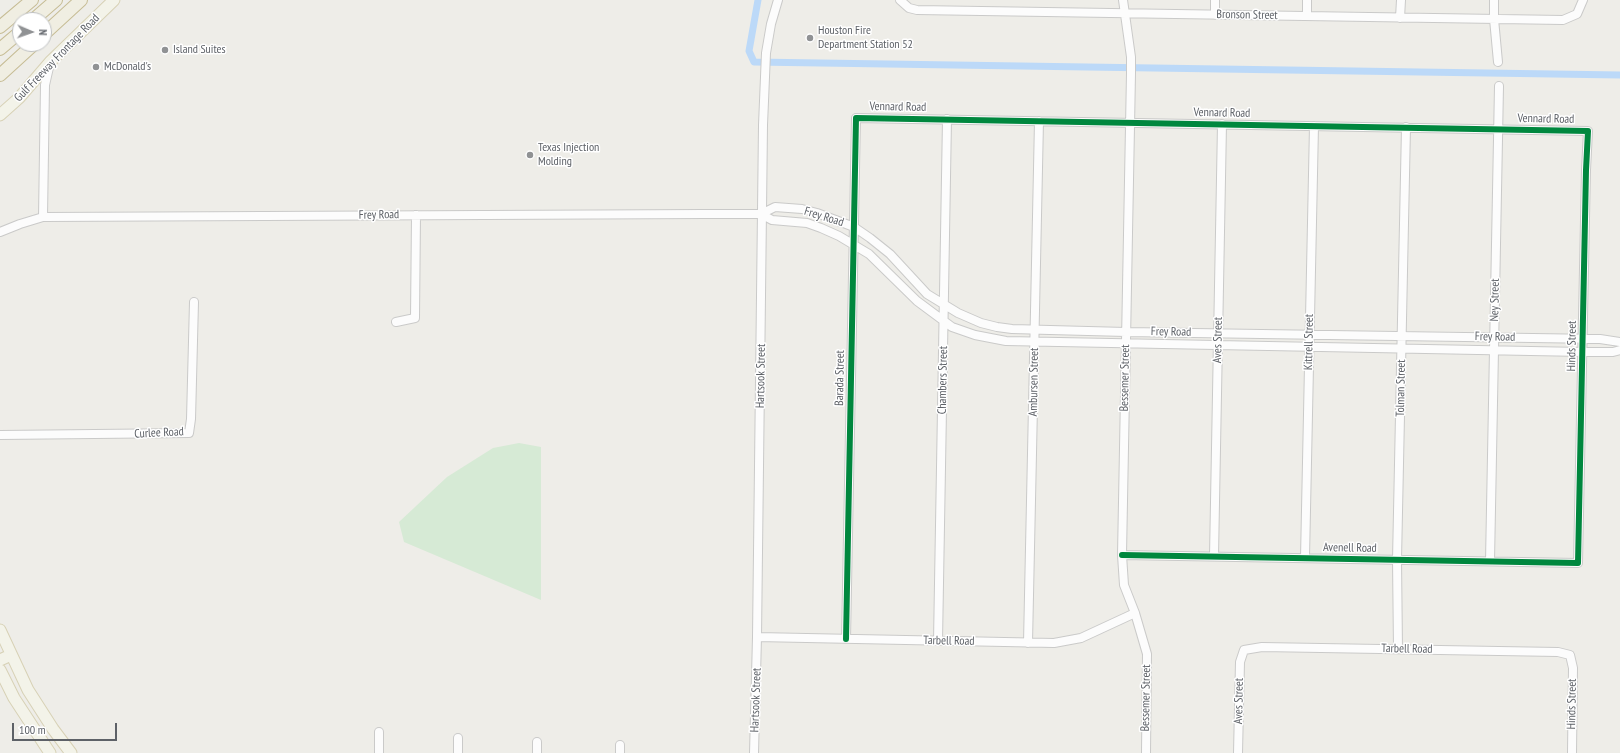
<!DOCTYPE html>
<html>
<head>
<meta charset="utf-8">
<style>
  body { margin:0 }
  #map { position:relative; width:1620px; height:753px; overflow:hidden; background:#eeede8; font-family:"PT Sans Narrow",sans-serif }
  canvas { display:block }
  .north { position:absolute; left:12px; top:12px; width:40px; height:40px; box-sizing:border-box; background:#fff; border:1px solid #bec0c2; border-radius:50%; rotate:92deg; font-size:11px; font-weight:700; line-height:16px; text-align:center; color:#5d6167 }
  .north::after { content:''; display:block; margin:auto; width:14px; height:18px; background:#909294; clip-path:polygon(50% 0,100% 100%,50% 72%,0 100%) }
  .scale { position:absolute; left:12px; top:723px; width:105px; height:18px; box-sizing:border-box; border:2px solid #5d6167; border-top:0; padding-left:5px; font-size:12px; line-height:14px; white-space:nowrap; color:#5d6167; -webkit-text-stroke:3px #fff; paint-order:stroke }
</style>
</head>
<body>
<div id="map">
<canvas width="1620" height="753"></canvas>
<div class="north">N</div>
<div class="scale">100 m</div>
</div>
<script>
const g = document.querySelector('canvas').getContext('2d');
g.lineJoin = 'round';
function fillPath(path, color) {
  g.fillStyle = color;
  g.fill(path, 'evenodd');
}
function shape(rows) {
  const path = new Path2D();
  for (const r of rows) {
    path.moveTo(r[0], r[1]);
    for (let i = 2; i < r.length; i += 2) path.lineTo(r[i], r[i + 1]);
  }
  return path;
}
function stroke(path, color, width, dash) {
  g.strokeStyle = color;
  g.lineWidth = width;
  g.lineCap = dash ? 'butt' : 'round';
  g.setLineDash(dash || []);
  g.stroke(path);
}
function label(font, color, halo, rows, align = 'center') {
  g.font = font + ' "PT Sans Narrow",sans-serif';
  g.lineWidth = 3;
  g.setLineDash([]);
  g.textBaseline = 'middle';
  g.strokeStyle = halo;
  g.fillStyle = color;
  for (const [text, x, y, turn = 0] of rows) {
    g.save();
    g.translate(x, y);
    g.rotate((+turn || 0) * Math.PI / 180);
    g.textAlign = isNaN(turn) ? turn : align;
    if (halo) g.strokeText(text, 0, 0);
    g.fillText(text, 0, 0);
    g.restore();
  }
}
const green = shape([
  [519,443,541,447,541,600,404,542,399,522,447,477,493,448]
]);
const canal = shape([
  [758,0,749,51,754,62,1620,75]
]);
const minor = shape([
  [900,0,909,8,917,10,1563,20,1577,14,1583,0],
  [1123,0,1131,57,1131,73,1122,555,1124,585,1135,613,1147,654,1146,753],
  [1494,0,1494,19,1498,62],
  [1215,15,1215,0],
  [1307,16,1307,0],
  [1400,18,1401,0],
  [761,214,772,220,807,223,821,228,839,236,869,254,917,301,952,327,975,335,1006,341,1583,352,1613,352,1620,350],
  [43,217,45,85,50,63],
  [0,232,20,224,43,217,705,214,761,214,775,207,802,209,817,213,854,227,870,238,890,254,927,294,958,313,981,323,997,327,1012,329,1126,332,1600,339,1620,342],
  [396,322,415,318,416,215],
  [0,435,189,433,191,419,194,302],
  [1214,556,1222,124],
  [1305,558,1314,126],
  [1490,561,1499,86],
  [757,637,1054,643,1081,638,1135,613],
  [846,639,856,118,1588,131,1586,170,1578,563,1122,555],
  [938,641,947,119],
  [1028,643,1039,121],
  [1398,649,1397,560,1406,127],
  [458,738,458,753],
  [537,742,537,753],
  [379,753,379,732],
  [620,753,620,745],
  [754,753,757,637,763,125,766,53,771,24,778,0],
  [1238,753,1240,662,1244,650,1262,647,1558,652,1570,655,1573,668,1572,753]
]);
const major = shape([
  [0,115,19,98,50,62,114,0],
  [0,630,28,690,53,729,71,753],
  [0,660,11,655],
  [0,670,14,698,50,753]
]);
const highway = shape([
  [33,20,56,0],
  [0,27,32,0],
  [44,34,81,0],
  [0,49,20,32],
  [0,75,34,44]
]);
const cycleway = shape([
  [846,639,856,118,1588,131,1586,170,1578,563,1122,555]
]);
const markers = [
  [810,38,4,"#909294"],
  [165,50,4,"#909294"],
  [96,67,4,"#909294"],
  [530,155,4,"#909294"]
];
const streetNames = [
  ["Bronson Street",1247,15,1],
  ["Gulf Freeway Frontage Road",57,58,-46],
  ["Vennard Road",898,107,1],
  ["Vennard Road",1222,113,1],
  ["Vennard Road",1546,119,1],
  ["Frey Road",379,215,-1],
  ["Frey Road",824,217,17],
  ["Ney Street",1495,300,-89],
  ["Frey Road",1171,332,1],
  ["Frey Road",1495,337,1],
  ["Aves Street",1218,340,-89],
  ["Kittrell Street",1309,342,-89],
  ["Hinds Street",1572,346,-89],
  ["Hartsook Street",761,376,-89],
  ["Barada Street",840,378,-89],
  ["Bessemer Street",1125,378,-89],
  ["Chambers Street",943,380,-89],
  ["Ambursen Street",1034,382,-89],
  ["Tolman Street",1401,388,-89],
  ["Curlee Road",159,433,-3],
  ["Avenell Road",1350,548,1],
  ["Tarbell Road",949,641,1],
  ["Tarbell Road",1407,649,1],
  ["Bessemer Street",1146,698,-89],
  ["Hartsook Street",756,700,-88],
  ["Aves Street",1239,701,-89],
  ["Hinds Street",1572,704,-89]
];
const poiNames = [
  ["Houston Fire",818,31],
  ["Department Station 52",818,45],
  ["Island Suites",173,50],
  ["McDonald's",104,67],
  ["Texas Injection",538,148],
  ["Molding",538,162]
];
fillPath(green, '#d6ead5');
stroke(canal, '#bcd9f8', 7);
stroke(minor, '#cacac9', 10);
stroke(major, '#d7d1b5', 13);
stroke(highway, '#c6bc94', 14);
stroke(minor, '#fcfcfc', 8);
stroke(major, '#f3f3e9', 11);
stroke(highway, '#f0eee2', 12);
stroke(cycleway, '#00873e', 6);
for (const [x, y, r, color] of markers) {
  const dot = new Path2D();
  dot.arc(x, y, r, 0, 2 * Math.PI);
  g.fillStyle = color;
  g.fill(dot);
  stroke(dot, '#fff', 1.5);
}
label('12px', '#5d6167', '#fff', streetNames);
label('12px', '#5d6167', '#fff', poiNames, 'left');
</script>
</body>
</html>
